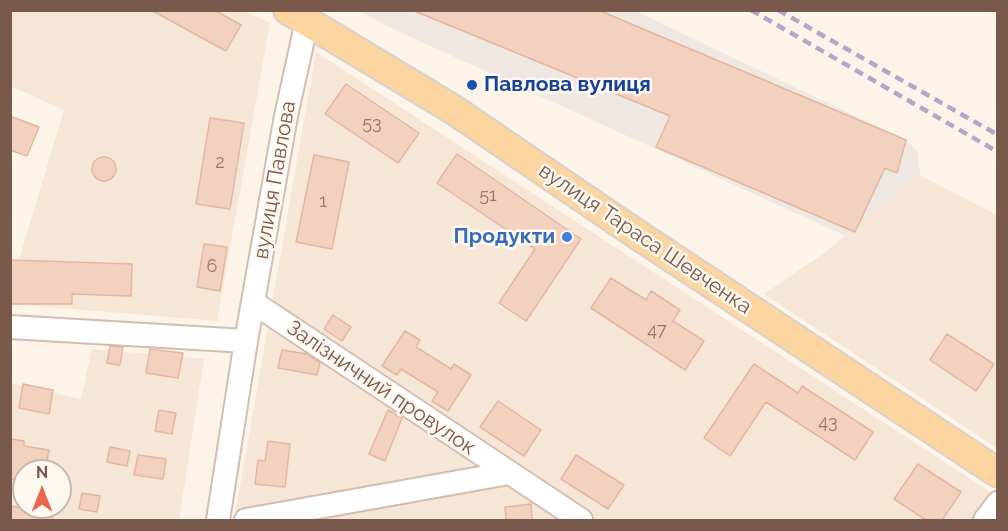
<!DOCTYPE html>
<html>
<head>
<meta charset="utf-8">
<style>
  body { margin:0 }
  #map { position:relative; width:1008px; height:531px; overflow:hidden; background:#fdf4e9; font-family:Raleway,sans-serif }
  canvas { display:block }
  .frame { position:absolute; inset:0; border:12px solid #79594b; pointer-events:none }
  .north { position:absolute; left:12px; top:459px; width:60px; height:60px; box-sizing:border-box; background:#fff8f0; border:2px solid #c9b8ae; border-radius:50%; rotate:0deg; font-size:16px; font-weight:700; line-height:24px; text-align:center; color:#79594b }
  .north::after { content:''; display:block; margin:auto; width:21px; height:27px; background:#e9664c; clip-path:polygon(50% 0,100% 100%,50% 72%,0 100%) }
</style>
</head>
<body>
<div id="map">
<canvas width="1008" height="531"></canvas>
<div class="frame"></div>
<div class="north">N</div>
</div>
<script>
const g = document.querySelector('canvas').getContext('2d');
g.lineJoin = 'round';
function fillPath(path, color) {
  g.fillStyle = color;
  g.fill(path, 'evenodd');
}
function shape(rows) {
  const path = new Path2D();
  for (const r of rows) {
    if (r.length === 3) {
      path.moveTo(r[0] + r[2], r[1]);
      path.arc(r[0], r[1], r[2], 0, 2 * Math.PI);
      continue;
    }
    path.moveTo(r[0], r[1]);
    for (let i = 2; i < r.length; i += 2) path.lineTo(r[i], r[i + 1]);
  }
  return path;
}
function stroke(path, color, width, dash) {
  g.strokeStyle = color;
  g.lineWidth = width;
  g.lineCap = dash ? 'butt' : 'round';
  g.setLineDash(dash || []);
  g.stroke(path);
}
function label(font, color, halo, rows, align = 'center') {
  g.font = font + ' Raleway,sans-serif';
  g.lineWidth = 5;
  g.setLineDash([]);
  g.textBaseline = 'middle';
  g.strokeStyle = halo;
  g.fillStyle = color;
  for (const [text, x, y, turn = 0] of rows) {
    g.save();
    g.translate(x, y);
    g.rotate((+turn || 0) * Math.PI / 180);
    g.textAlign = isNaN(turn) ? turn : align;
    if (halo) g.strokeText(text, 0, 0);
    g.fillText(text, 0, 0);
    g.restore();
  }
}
const residential = shape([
  [11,11,244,11,270,23,217,321,11,304,11,286,64,110,11,86],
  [316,52,998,497,997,520,234,520],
  [920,175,997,215,997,448,764,294,823,254],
  [92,349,204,359,179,520,11,520,11,383,81,399],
  [24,471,60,471,60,507,24,507]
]);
const industrial = shape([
  [359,11,635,11,906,140,918,152,920,175,846,236,389,27]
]);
const building = shape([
  [151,10,214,10,241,25,226,51,151,10],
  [412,10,598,10,906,140,897,173,885,168,855,232,656,147,670,116,412,10],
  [346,84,419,133,398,163,325,114,346,84],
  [10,116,39,127,27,156,10,150,10,116],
  [210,118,244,123,230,209,196,204,210,118],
  [457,154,581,239,526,321,499,303,535,249,437,183,457,154],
  [314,155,349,162,332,249,296,242,314,155],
  [104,169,12],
  [204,244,227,247,220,291,197,287,204,244],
  [10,260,132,264,131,296,72,294,72,304,10,304,10,260],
  [611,278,646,300,651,291,680,310,673,321,704,341,685,370,591,308,611,278],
  [333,315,351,327,342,341,324,329,333,315],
  [405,331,420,340,416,347,451,369,454,364,471,375,448,411,432,401,438,392,401,369,397,375,382,366,405,331],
  [947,334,994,364,976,391,930,360,947,334],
  [110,346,123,347,120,365,107,363,110,346],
  [150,349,183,353,178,378,146,373,150,349],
  [282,350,307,354,320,363,317,375,278,368,282,350],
  [754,364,798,393,802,386,873,432,855,460,766,402,730,456,704,438,754,364],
  [23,384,53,390,49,414,19,408,23,384],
  [498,401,541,430,524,456,480,427,498,401],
  [159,410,176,413,172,434,155,431,159,410],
  [388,410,402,418,385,461,369,454,388,410],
  [10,439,24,441,24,446,49,450,45,471,20,471,18,480,10,479,10,439],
  [268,441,290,444,285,487,255,484,258,460,265,461,268,441],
  [110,447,130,451,127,466,107,462,110,447],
  [138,455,166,459,163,479,134,475,138,455],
  [576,455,624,485,608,509,561,479,576,455],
  [918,464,961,492,942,520,926,520,894,499,918,464],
  [82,493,100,496,97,512,79,509,82,493],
  [531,504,532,520,506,520,505,507,531,504],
  [10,506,53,513,52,520,10,520,10,506]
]);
const minor = shape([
  [254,303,581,520],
  [10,327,246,341],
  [218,520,246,341,286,116,307,21],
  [246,520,509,473],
  [985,520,998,503]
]);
const major = shape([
  [288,10,454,110,632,231,998,473]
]);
const rail = shape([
  [751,10,998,152],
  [778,10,998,135]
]);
const markers = [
  [472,85,6,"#1a4fb4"],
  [567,237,6,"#3f7fe0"]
];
const numberNames = [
  ["53",372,124],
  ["2",220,163],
  ["51",488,196],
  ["1",323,202],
  ["6",212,267],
  ["47",657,331],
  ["43",828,423]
];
const transitNames = [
  ["Павлова вулиця",484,85]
];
const streetNames = [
  ["вулиця Павлова",275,180,-80],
  ["вулиця Тараса Шевченка",645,239,34],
  ["Залізничний провулок",381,388,34]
];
const shopNames = [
  ["Продукти",555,237]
];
fillPath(residential, '#f5e6d7');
fillPath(industrial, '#eee7e2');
fillPath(building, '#f3d1bf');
stroke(building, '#e6b79f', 1.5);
stroke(minor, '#d3bdb0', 26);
stroke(major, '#d9d1cd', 32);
stroke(minor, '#fff', 22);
stroke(major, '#fcd5a0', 28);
stroke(rail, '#b6a5c8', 4.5, [9, 6]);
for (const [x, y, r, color] of markers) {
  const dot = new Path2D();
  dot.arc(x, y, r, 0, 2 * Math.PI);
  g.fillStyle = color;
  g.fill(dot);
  stroke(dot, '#fff8f0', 2);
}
label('18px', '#987768', null, numberNames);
label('bold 21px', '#164399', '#fff8f0', transitNames, 'left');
label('21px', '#79594b', '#fff8f0', streetNames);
label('bold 21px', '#366cbe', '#fff8f0', shopNames, 'right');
</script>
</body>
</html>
